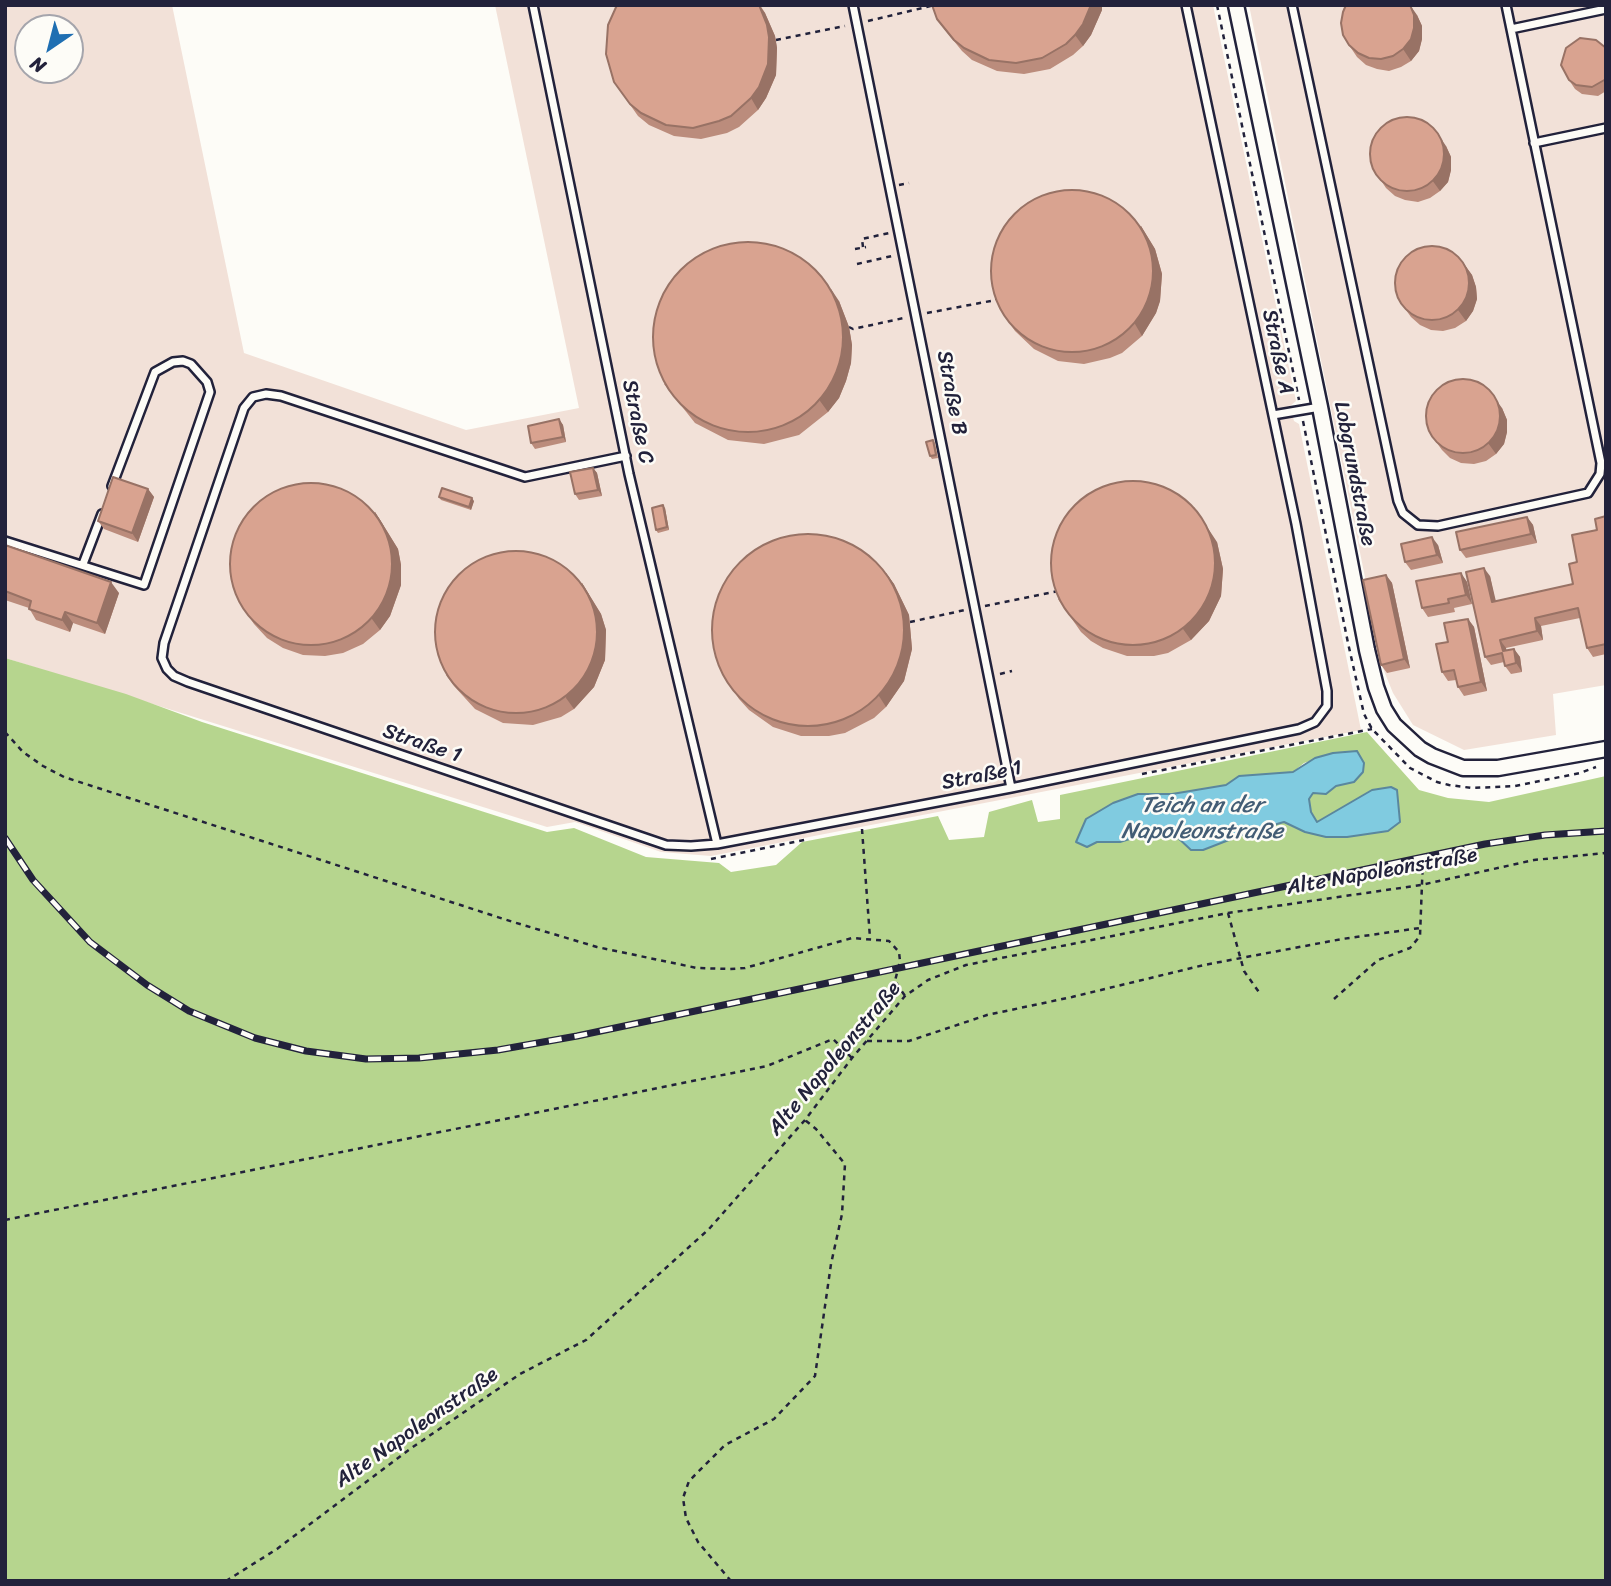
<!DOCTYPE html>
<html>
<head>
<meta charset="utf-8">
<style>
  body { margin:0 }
  #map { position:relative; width:1611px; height:1586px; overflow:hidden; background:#fdfcf7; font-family:Sriracha,sans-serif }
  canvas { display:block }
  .frame { position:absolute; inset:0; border:7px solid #22223b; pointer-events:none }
  .north { position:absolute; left:14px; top:14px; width:70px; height:70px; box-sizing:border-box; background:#fdfcf7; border:2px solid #a5a5ac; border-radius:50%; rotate:215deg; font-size:19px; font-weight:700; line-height:28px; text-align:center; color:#22223b }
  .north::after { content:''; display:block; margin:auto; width:24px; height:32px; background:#1f6fb2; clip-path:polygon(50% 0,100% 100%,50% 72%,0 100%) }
</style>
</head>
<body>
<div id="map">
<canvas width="1611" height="1586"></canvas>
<div class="frame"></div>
<div class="north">N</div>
</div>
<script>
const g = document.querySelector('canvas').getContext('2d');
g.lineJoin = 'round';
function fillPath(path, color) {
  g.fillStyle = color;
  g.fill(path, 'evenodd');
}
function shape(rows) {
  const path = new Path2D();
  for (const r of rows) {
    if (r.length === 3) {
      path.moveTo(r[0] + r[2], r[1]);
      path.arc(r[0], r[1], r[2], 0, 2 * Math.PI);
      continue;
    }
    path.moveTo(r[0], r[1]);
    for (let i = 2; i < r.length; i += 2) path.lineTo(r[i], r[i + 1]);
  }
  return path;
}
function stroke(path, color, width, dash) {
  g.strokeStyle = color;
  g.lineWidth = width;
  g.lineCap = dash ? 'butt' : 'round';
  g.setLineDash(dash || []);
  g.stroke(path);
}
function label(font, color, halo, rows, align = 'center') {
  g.font = font + ' Sriracha,sans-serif';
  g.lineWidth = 5;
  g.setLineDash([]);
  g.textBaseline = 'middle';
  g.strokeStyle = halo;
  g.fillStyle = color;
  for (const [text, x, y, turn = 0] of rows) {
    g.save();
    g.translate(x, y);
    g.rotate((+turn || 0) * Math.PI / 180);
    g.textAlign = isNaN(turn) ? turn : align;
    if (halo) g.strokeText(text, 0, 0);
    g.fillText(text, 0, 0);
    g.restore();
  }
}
const built = shape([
  [5,5,172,5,244,353,466,430,579,408,495,5,1213,5,1296,401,1290,406,1294,421,1299,424,1361,730,711,856,661,852,575,822,547,827,5,658],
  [28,28,70,28,70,70,28,70],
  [1249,5,1606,5,1606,685,1553,694,1556,735,1464,750,1413,725,1393,693,1384,671]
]);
const green = shape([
  [5,658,126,694,202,722,547,832,574,828,646,857,719,863,731,872,776,865,802,842,938,816,949,840,984,837,989,812,1032,800,1038,822,1060,819,1060,795,1367,732,1419,790,1448,798,1489,802,1606,776,1606,1581,5,1581],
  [1333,753,1354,782,1336,786,1326,794,1313,793,1309,799,1311,812,1317,822,1372,790,1391,787,1305,832,1284,822,1191,850,1176,836,1136,837,1120,842,1097,842,1138,794,1172,794,1227,785,1239,776,1293,772,1304,763]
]);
const water = shape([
  [1357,751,1364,763,1363,772,1354,782,1336,786,1326,794,1313,793,1309,799,1311,812,1317,822,1372,790,1391,787,1397,790,1400,822,1388,831,1347,837,1326,837,1305,832,1284,822,1252,831,1203,850,1191,850,1176,836,1136,837,1120,842,1097,842,1087,847,1076,842,1086,819,1113,803,1138,794,1172,794,1226,785,1239,776,1293,772,1315,758,1333,753,1357,751]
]);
const path = shape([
  [1217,5,1299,400],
  [868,21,935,5],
  [776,40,845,26],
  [899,185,909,183],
  [863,247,862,239,889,233],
  [855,249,866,247],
  [857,264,892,256],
  [927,313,996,300,998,296],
  [849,327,853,329,904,318],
  [1303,421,1348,643,1364,714,1372,729,1410,768,1437,782,1449,785,1472,788,1515,786,1580,773,1596,767],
  [985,606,1058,591],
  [910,622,965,610],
  [1000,674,1012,671],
  [5,732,23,752,43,766,64,777,513,922,597,947,697,968,730,969,745,968,852,938,889,941,899,952,900,961,895,981,905,996],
  [1142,774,1372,729],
  [862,829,870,938],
  [711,859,809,839],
  [1228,913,1244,971,1261,995],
  [1334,999,1378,960,1410,948,1420,936,1423,857],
  [867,1041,909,1041,987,1015,1072,997,1204,965,1342,939,1420,928],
  [5,1220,767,1066,833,1039,852,1058],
  [226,1581,277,1549,410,1449,520,1374,586,1340,709,1229,805,1120,852,1058,905,996,928,980,966,965,1228,913,1421,885,1534,860,1606,853],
  [731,1581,698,1542,686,1518,683,1498,689,1481,725,1445,774,1419,815,1376,831,1264,842,1214,845,1164,816,1129,805,1120]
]);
const lane = shape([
  [533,5,629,474,717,844],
  [853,5,1011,788],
  [1292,5,1398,501,1403,513,1418,525,1438,526,1588,493,1600,474,1601,463,1506,5],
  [1511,29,1606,9],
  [1534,143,1606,128],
  [1273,415,1320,407],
  [626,456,525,477,281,396,266,394,253,397,244,408,164,643,162,658,167,669,174,676,188,682,666,845,691,846,717,844,1011,788,1299,729,1315,722,1327,706,1327,691,1296,524,1186,5],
  [5,541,144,585,210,392,207,382,191,364,183,361,173,362,155,372,112,486],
  [83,564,102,514]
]);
const street = shape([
  [1236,5,1320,407,1367,650,1376,687,1384,709,1394,725,1420,749,1432,756,1463,768,1498,768,1606,749]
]);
const rail = shape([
  [5,838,33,880,90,942,147,985,189,1011,255,1038,306,1051,366,1059,419,1058,498,1050,577,1036,1485,844,1545,835,1606,831]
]);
const wall = shape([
  [617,5,760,5,765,13,775,36,777,48,776,75,766,98,758,110,739,127,727,133,701,139,674,136,649,125,638,116,614,82],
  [932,5,1102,5,1102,10,1091,35,1083,46,1073,55,1050,69,1024,74,997,71,972,60,962,51,945,30,937,19],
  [1417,15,1422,26,1422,39,1419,51,1411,61,1401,67,1389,71,1377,69,1366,65,1357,57,1349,45],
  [1606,48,1606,91,1598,96,1582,94,1575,89,1569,80],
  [1446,146,1451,157,1451,170,1448,182,1440,191,1430,198,1418,202,1405,200,1395,196,1386,188,1378,176],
  [1141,226,1155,249,1162,274,1160,301,1156,313,1142,336,1122,353,1110,358,1084,364,1058,361,1034,349,1015,331,1000,309],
  [1464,264,1472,275,1476,287,1477,299,1473,311,1466,321,1455,328,1443,331,1431,330,1420,325,1411,317,1403,306],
  [839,301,849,327,852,345,851,363,846,381,839,398,828,412,799,435,764,444,728,440,695,423,664,384],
  [1502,408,1507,420,1507,432,1504,444,1496,454,1486,461,1474,464,1461,463,1450,458,1442,450,1434,439],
  [559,419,563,425,566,442,535,449,531,443],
  [933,440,935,443,938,458,932,459,930,456],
  [593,468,597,473,602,496,579,500,575,494],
  [148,489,154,497,138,542,104,529,98,521],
  [439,497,474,501,471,510,441,500],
  [665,508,669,530,658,533,656,530],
  [375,512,382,523,398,549,401,565,401,585,390,616,380,630,363,644,343,653,325,656,303,655,283,648,267,638,254,624,246,612],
  [1606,516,1606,654,1593,657,1587,648,1580,618,1541,626,1543,640,1506,648,1506,650,1514,649,1520,657,1522,672,1511,674,1505,666,1504,662,1491,665,1485,657,1490,576,1495,601,1573,584,1577,562],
  [1527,517,1533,525,1537,543,1466,558,1460,550],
  [1217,542,1223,569,1221,596,1209,621,1191,640,1168,653,1154,656,1127,656,1103,648,1091,641,1081,632,1058,599],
  [5,545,119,593,105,634,73,623,70,632,36,620,29,608,5,600],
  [1438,545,1443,563,1411,570,1405,562],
  [886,573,894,584,909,615,912,649,904,681,886,707,874,718,845,733,829,736,801,736,773,727,749,710,739,699,723,675],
  [1461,573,1467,582,1472,604,1454,608,1455,612,1428,617,1422,608],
  [1386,575,1392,583,1410,668,1387,673,1381,665],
  [582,583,601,614,606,630,605,660,594,687,574,709,561,717,533,725,503,723,475,709,454,686,446,675],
  [1468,619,1474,627,1487,691,1464,696,1458,687,1456,680,1448,681,1442,672,1448,642]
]);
const shadedWall = shape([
  [759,5,765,13,775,36,777,48,776,75,766,98,758,110,751,98],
  [1091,5,1102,5,1102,10,1091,35,1083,46,1075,35],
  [1410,5,1417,15,1422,26,1422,39,1419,51,1411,61,1403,49],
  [1438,134,1446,146,1451,157,1451,170,1448,182,1440,191,1432,180],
  [1141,226,1155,249,1162,274,1160,301,1156,313,1142,336,1135,324],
  [1464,264,1472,275,1476,287,1477,299,1473,311,1466,321,1458,310],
  [831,289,839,301,849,327,852,345,851,363,846,381,839,398,828,412,820,401],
  [1494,397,1502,408,1507,420,1507,432,1504,444,1496,454,1488,443],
  [559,419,563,425,566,442,563,437],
  [593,468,597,473,602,496,598,490],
  [148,489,154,497,138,542,132,533],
  [472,498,474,501,471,510,469,507],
  [663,505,665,508,669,530,667,527],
  [1194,507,1217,542,1223,569,1221,596,1209,621,1191,640,1183,629],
  [375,512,382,523,398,549,401,565,401,585,390,616,380,630,372,619],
  [1527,517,1533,525,1537,543,1531,534],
  [1432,537,1438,545,1443,563,1437,555],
  [1484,568,1490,576,1498,610,1492,602],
  [886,573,894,584,909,615,912,649,904,681,886,707,879,696],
  [1461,573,1467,582,1472,604,1466,595],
  [1386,575,1392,583,1410,668,1404,659],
  [111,582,119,593,105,634,97,623],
  [582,583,601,614,606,630,605,660,594,687,574,709,566,698],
  [65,612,73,623,70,632,62,620],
  [1535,618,1541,626,1543,640,1537,631],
  [1468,619,1474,627,1487,691,1481,682],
  [1500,640,1506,648,1509,660,1503,651],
  [1514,649,1520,657,1522,672,1516,663]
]);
const building = shape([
  [617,5,759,5,767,25,769,37,768,64,759,87,751,98,731,116,719,121,693,128,666,125,641,113,630,104,614,82,606,54,608,25,617,5],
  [932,5,1091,5,1083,24,1075,35,1066,44,1042,58,1016,63,989,60,964,48,954,40,937,19,932,5],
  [1346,5,1410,5,1414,15,1414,28,1411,39,1403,49,1393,56,1381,59,1369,58,1358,53,1349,45,1343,35,1341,23,1343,12,1346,5],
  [1580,38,1596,40,1606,48,1606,79,1592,87,1576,85,1569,80,1561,65,1566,48,1580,38],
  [1407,154,37],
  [1072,271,81],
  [748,337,95],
  [1432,283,37],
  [1463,416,37],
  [559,419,563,437,531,443,528,426,559,419],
  [933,440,936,455,930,456,926,442,933,440],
  [593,468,598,490,575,494,570,472,593,468],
  [113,477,148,489,132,533,98,521,113,477],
  [1133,563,82],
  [311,564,81],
  [442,488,472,498,469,507,439,497,442,488],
  [663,505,667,527,656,530,652,508,663,505],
  [1606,516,1606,644,1587,648,1578,608,1535,618,1537,631,1500,640,1503,651,1514,649,1516,663,1505,666,1502,653,1485,657,1466,572,1484,568,1492,602,1573,584,1569,564,1577,562,1572,535,1597,530,1595,519,1606,516],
  [1527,517,1531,534,1460,550,1456,532,1527,517],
  [808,630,96],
  [1432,537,1437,555,1405,562,1401,544,1432,537],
  [5,545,111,582,97,623,65,612,62,620,29,609,31,601,5,591,5,545],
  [516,632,81],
  [1461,573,1466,595,1448,599,1449,603,1422,608,1416,581,1461,573],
  [1386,575,1404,659,1381,665,1363,580,1386,575],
  [1468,619,1481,682,1458,687,1454,670,1442,672,1436,644,1448,642,1444,623,1468,619]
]);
const streetNames = [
  ["Straße A",1277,352,78],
  ["Straße B",951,393,79],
  ["Straße C",637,422,78],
  ["Lobgrundstraße",1354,474,79],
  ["Straße 1",422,744,19],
  ["Straße 1",982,776,-11],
  ["Alte Napoleonstraße",1382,872,-10],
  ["Alte Napoleonstraße",835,1059,-50],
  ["Alte Napoleonstraße",417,1428,-35]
];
const waterNames = [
  ["Teich an der",1202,806],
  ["Napoleonstraße",1202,832]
];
fillPath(built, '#f2e1d8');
fillPath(green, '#b6d58e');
fillPath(water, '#80cbe0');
stroke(water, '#5a879e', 2);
stroke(lane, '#22223b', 12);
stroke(street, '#22223b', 19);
stroke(path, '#22223b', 2.5, [5, 5]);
stroke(lane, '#fdfcf7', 7);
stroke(street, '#fdfcf7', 14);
stroke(rail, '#22223b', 7);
stroke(rail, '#fdfcf7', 4.5, [13]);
fillPath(wall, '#bb8c7c');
fillPath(shadedWall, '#987265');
fillPath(building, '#d9a390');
stroke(building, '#987265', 2);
label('21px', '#22223b', '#fdfcf7', streetNames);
label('italic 23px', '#435d75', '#fdfcf7', waterNames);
</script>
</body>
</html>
